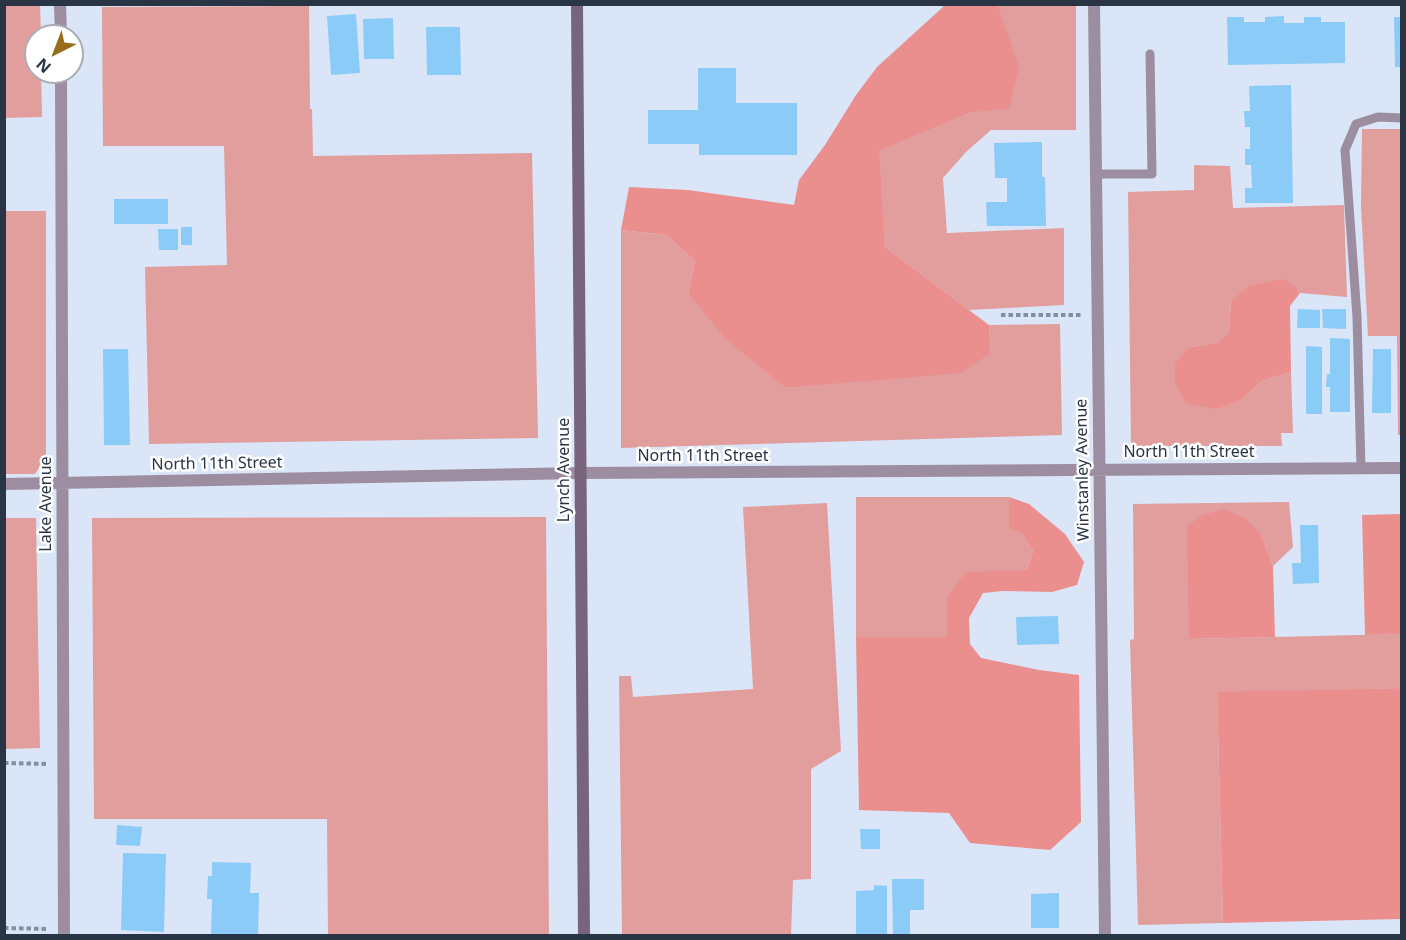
<!DOCTYPE html>
<html>
<head>
<meta charset="utf-8">
<style>
  body { margin:0 }
  #map { position:relative; width:1406px; height:940px; overflow:hidden; background:#dae5f8; font-family:"Noto Sans",sans-serif }
  canvas { display:block }
  .frame { position:absolute; inset:0; border:6px solid #293445; pointer-events:none }
  .north { position:absolute; left:24px; top:24px; width:60px; height:60px; box-sizing:border-box; background:#fff; border:2px solid #a9aeb5; border-radius:50%; rotate:222deg; font-size:16px; font-weight:700; line-height:24px; text-align:center; color:#293445 }
  .north::after { content:''; display:block; margin:auto; width:21px; height:27px; background:#976d19; clip-path:polygon(50% 0,100% 100%,50% 72%,0 100%) }
</style>
</head>
<body>
<div id="map">
<canvas width="1406" height="940"></canvas>
<div class="frame"></div>
<div class="north">N</div>
</div>
<script>
const g = document.querySelector('canvas').getContext('2d');
g.lineJoin = 'round';
function fillPath(path, color) {
  g.fillStyle = color;
  g.fill(path, 'evenodd');
}
function shape(rows) {
  const path = new Path2D();
  for (const r of rows) {
    path.moveTo(r[0], r[1]);
    for (let i = 2; i < r.length; i += 2) path.lineTo(r[i], r[i + 1]);
  }
  return path;
}
function stroke(path, color, width, dash) {
  g.strokeStyle = color;
  g.lineWidth = width;
  g.lineCap = dash ? 'butt' : 'round';
  g.setLineDash(dash || []);
  g.stroke(path);
}
function label(font, color, halo, rows, align = 'center') {
  g.font = font + ' "Noto Sans",sans-serif';
  g.lineWidth = 5;
  g.setLineDash([]);
  g.textBaseline = 'middle';
  g.strokeStyle = halo;
  g.fillStyle = color;
  for (const [text, x, y, turn = 0] of rows) {
    g.save();
    g.translate(x, y);
    g.rotate((+turn || 0) * Math.PI / 180);
    g.textAlign = isNaN(turn) ? turn : align;
    if (halo) g.strokeText(text, 0, 0);
    g.fillText(text, 0, 0);
    g.restore();
  }
}
const green = shape([
  [4,5,40,5,41,36,36,36,36,72,41,72,42,117,5,118],
  [998,5,1076,5,1076,130,991,130,967,151,943,178,947,233,1064,228,1064,305,969,310,885,247,878,151,970,113,1009,107,1003,22],
  [309,6,310,109,312,109,313,156,532,153,538,438,149,444,145,267,227,265,224,146,103,146,102,7],
  [1362,129,1401,129,1401,435,1398,435,1397,336,1368,336,1361,206],
  [1194,165,1230,166,1233,208,1344,205,1347,297,1300,293,1296,287,1231,301,1229,332,1216,343,1190,347,1242,399,1262,381,1291,372,1293,433,1281,433,1282,446,1131,446,1128,192,1194,190],
  [5,211,46,211,46,457,35,474,5,474],
  [621,230,666,235,695,261,688,293,786,388,861,381,991,353,989,325,1060,324,1062,435,621,448],
  [856,497,1009,497,1010,527,1023,535,1033,551,1027,570,1009,572,947,597,947,637,856,637],
  [1289,502,1293,547,1273,566,1261,534,1189,639,1401,634,1401,688,1217,693,1223,923,1138,925,1130,640,1134,639,1133,504],
  [827,503,841,751,811,769,811,879,793,880,791,935,622,935,619,676,631,676,633,697,753,689,743,507],
  [546,517,549,935,328,935,327,819,94,819,92,518],
  [5,518,36,518,40,748,5,749]
]);
const forest = shape([
  [942,5,998,5,1019,68,1009,108,970,113,879,151,885,247,989,325,991,353,961,373,786,388,725,338,688,293,695,261,666,235,621,230,629,187,688,190,794,205,799,180,825,145,856,95,877,67,943,7],
  [1283,279,1296,287,1300,293,1290,306,1291,372,1262,381,1242,399,1216,409,1186,403,1175,383,1175,363,1190,347,1216,343,1229,332,1231,301,1249,286],
  [1009,497,1029,504,1065,534,1084,562,1077,585,1052,592,1003,591,983,593,969,618,970,644,981,658,1039,670,1079,675,1081,822,1050,850,970,843,949,813,859,810,856,637,947,637,947,597,962,577,969,572,1027,570,1033,551,1023,535,1009,527],
  [1223,509,1246,519,1261,534,1273,566,1275,637,1189,639,1187,526,1201,516],
  [1401,514,1401,634,1365,635,1362,515],
  [1401,688,1401,919,1223,923,1217,692]
]);
const building = shape([
  [356,14,360,73,331,75,327,16],
  [1284,16,1284,23,1304,23,1304,17,1321,17,1321,22,1345,22,1345,63,1228,65,1227,17,1244,17,1244,22,1265,22,1265,17],
  [1394,17,1402,17,1402,67,1395,67],
  [393,18,394,59,364,59,363,19],
  [426,27,460,27,461,75,427,75],
  [698,68,736,68,736,103,797,103,797,155,699,155,699,144,648,144,648,110,698,110],
  [1291,85,1293,203,1245,203,1245,188,1252,188,1251,165,1245,165,1245,149,1250,149,1250,127,1245,127,1244,111,1250,111,1249,86],
  [1042,142,1042,177,1045,177,1046,226,987,226,986,202,1007,202,1007,178,995,178,994,143],
  [114,199,168,199,168,224,114,224],
  [181,227,192,227,192,245,181,245],
  [158,229,178,229,178,250,159,250],
  [1298,309,1320,310,1320,328,1297,328],
  [1322,309,1346,309,1346,329,1323,328],
  [1330,338,1350,339,1350,412,1330,412,1330,387,1326,387,1327,374,1330,374],
  [1306,346,1322,347,1322,414,1306,414],
  [103,349,128,349,130,445,104,445],
  [1373,349,1391,349,1391,413,1372,413],
  [1300,525,1318,525,1319,583,1293,584,1292,563,1301,563],
  [1058,616,1059,644,1017,645,1016,617],
  [117,825,142,827,140,846,116,845],
  [860,829,880,829,880,849,861,849],
  [123,853,166,854,164,932,121,930],
  [212,862,251,863,250,893,259,893,258,936,211,936,212,899,207,899,208,876,212,876],
  [892,879,924,879,924,910,910,910,910,936,893,936],
  [874,885,887,886,887,936,856,936,856,891,874,890],
  [1059,893,1059,928,1031,928,1031,894]
]);
const path = shape([
  [1001,315,1082,315],
  [4,763,48,764],
  [4,928,49,929]
]);
const lane = shape([
  [1096,174,1152,174,1150,54],
  [1361,468,1357,317,1345,150,1356,124,1378,117,1402,118]
]);
const street = shape([
  [60,4,61,36],
  [1094,4,1105,936],
  [61,72,64,936],
  [4,484,581,473,1402,468]
]);
const secondary = shape([
  [577,4,584,936]
]);
const streetNames = [
  ["North 11th Street",1189,452],
  ["North 11th Street",703,456],
  ["North 11th Street",217,464,-1],
  ["Lynch Avenue",564,470,-90],
  ["Winstanley Avenue",1083,470,-91],
  ["Lake Avenue",46,504,-90]
];
fillPath(green, '#e19e9d');
fillPath(forest, '#eb8e8e');
fillPath(building, '#8bcbf7');
stroke(path, '#838ea0', 4, [4.5, 3]);
stroke(lane, '#9c8da0', 9);
stroke(street, '#9c8da0', 12);
stroke(secondary, '#79647e', 12);
label('16px', '#293445', '#fff', streetNames);
</script>
</body>
</html>
